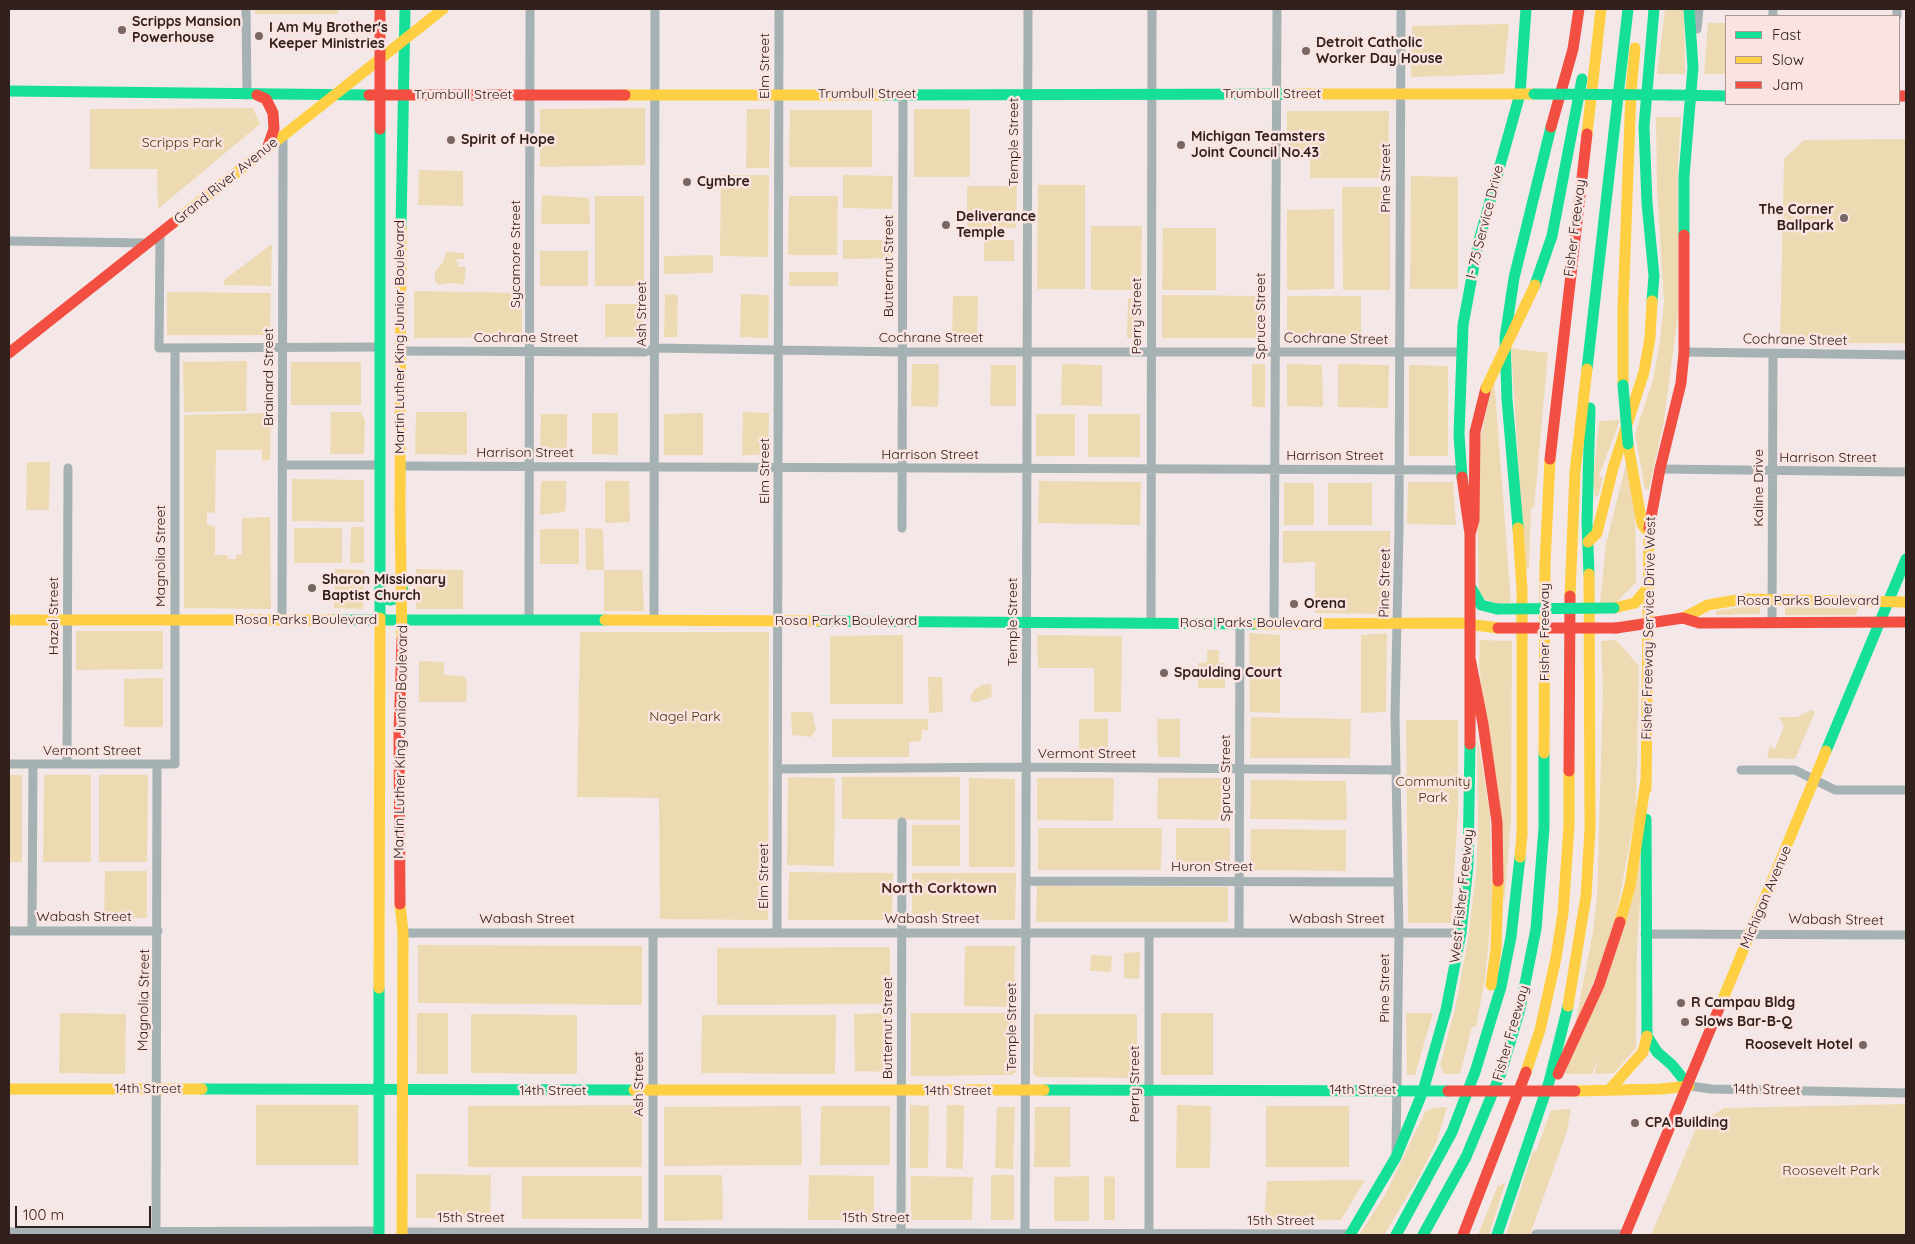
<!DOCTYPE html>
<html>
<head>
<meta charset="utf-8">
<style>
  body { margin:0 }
  #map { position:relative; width:1915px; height:1244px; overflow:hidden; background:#f3e8e7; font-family:Quicksand,sans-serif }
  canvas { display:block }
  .frame { position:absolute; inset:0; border:10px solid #32201d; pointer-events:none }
  .legend { position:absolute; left:1725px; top:15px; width:175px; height:90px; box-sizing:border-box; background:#f9e4e1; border:1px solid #a99693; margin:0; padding:6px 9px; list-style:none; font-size:15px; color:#32201d }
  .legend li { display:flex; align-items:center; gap:10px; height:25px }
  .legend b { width:25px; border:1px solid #a99693 }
  .scale { position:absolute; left:15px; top:1206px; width:136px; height:22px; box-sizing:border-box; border:2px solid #32201d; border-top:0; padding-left:6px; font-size:15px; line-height:18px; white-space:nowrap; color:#32201d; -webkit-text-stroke:4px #f9e4e1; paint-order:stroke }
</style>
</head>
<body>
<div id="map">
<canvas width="1915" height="1244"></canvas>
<div class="frame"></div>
<ul class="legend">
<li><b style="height:6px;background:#16e098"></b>Fast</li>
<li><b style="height:6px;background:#ffcf43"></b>Slow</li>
<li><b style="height:6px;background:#f24e42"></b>Jam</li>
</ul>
<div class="scale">100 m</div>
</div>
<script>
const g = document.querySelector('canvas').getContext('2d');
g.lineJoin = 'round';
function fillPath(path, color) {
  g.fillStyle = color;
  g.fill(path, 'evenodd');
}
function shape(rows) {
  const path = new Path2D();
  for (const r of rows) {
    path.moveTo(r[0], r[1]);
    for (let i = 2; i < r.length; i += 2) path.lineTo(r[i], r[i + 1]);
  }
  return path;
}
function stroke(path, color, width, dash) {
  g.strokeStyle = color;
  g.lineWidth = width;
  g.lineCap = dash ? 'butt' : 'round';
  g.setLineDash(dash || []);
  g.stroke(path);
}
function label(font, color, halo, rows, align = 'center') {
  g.font = font + ' Quicksand,sans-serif';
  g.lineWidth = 5;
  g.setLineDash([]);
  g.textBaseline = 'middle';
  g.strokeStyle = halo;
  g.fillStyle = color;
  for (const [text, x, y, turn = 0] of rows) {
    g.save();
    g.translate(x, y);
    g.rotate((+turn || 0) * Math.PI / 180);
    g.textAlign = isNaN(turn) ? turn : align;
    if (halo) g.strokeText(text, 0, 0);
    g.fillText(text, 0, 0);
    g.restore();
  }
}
const green = shape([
  [255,9,343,9,338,11,338,14,255,14],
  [1665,9,1684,9,1685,74,1657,74],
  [1708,23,1726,23,1726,74,1704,74],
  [1509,24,1504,74,1411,77,1412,26],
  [253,108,260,124,158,209,157,169,90,169,90,109],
  [645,108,645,165,540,167,540,109],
  [747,109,770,109,769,168,746,168],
  [914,109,970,109,970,177,914,177],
  [790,110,872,110,872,167,789,167],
  [1287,111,1389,111,1388,178,1310,178,1310,157,1287,157],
  [1656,117,1681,117,1678,163,1678,314,1664,421,1649,489,1645,489,1635,434,1653,380,1660,340,1664,302,1657,190],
  [1906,139,1906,343,1780,343,1784,159,1804,140],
  [419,170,463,171,463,206,418,205],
  [721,175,769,175,768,257,720,256],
  [843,175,893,176,892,209,843,208],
  [1411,176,1458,177,1458,289,1410,289],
  [1038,185,1085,185,1085,289,1037,289],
  [967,186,1017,186,1016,228,967,227],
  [1342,187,1390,187,1390,290,1343,290],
  [542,195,589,198,590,224,541,224],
  [595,196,644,196,644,286,595,286],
  [789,196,838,196,837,255,788,255],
  [1334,209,1334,289,1287,290,1287,210],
  [1091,226,1142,226,1141,290,1091,290],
  [1163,228,1216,228,1216,290,1162,290],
  [843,240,893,240,893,258,843,259],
  [984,240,1014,240,1014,261,984,261],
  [272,244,271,286,224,285,224,280],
  [540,251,588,251,588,286,540,286],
  [446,252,464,253,464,259,457,259,456,262,459,263,458,267,466,267,464,285,451,283,439,285,435,282,435,272,443,262],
  [713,255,713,273,664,274,664,256],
  [789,272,838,272,838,286,789,286],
  [414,291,522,293,522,337,414,338],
  [167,292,271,293,270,335,167,335],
  [665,294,678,295,677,337,664,337],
  [741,294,769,295,768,338,740,337],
  [1162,295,1266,296,1266,338,1162,338],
  [953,296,978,296,977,338,952,338],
  [1287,296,1361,296,1361,338,1287,338],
  [1128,298,1141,298,1141,338,1127,338],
  [605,304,643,304,643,337,605,337],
  [1511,348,1548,353,1534,508,1531,508,1529,569,1525,569],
  [247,361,246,411,184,412,183,362],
  [291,362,361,362,361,405,291,405],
  [912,364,939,364,938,407,911,406],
  [1062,364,1102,365,1102,406,1061,405],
  [1252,364,1265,364,1265,407,1252,407],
  [1287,364,1322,365,1323,407,1287,406],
  [1338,364,1389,365,1388,408,1338,407],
  [991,365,1016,365,1016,406,990,406],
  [1409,365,1448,366,1448,456,1409,456],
  [1494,377,1511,603,1496,604,1483,598,1479,589,1476,480,1477,454],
  [331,412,361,412,365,420,364,454,330,454],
  [416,412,467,412,467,455,415,454],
  [743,412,769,413,768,455,742,455],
  [271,413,270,460,262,461,262,450,216,450,215,513,207,512,207,525,215,526,215,555,227,555,228,559,236,559,236,555,242,554,242,518,270,517,271,609,184,608,184,415],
  [592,413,618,413,618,455,592,454],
  [703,413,703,455,664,455,664,414],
  [541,414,567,414,567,454,540,453],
  [1036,414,1075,414,1075,456,1036,456],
  [1088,414,1140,414,1140,457,1088,457],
  [1620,420,1599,476,1603,478,1598,496,1595,497,1593,480,1599,421],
  [1627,460,1635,503,1636,582,1616,603,1600,603,1606,544],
  [27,462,50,462,49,510,26,510],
  [292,479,364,480,364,522,292,521],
  [541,481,566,481,566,509,564,512,540,515],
  [605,481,629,481,630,522,605,523],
  [1039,481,1141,482,1140,525,1038,523],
  [1408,482,1453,482,1456,525,1407,524],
  [1284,483,1314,483,1314,525,1284,525],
  [1328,483,1372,483,1372,525,1328,525],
  [351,527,364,527,364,563,350,563],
  [294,528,342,528,342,563,294,563],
  [585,528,603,529,604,570,642,570,644,611,604,611,604,570,586,570],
  [540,529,579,529,579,564,540,564],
  [1283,531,1390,531,1390,614,1315,613,1315,562,1283,563],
  [335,569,364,570,363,609,334,608],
  [416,569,463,570,463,609,416,609],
  [1741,607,1760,607,1760,614,1716,615,1716,611],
  [1785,607,1858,608,1856,615,1785,615],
  [76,631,163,631,163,669,76,670],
  [580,632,769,632,768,920,660,919,659,798,577,797],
  [1249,633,1280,635,1280,713,1250,712],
  [1387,633,1386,712,1361,713,1361,635],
  [903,635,903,704,830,704,830,636],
  [1037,635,1122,636,1121,712,1094,712,1094,668,1038,668],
  [1480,640,1512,641,1511,821,1504,905,1479,664],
  [1616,640,1639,666,1636,810,1612,938,1575,1025,1593,932,1597,896,1603,689,1601,641],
  [1207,650,1219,650,1219,663,1225,663,1225,688,1198,688,1198,663,1207,662],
  [419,661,444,662,444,675,463,676,467,680,466,702,419,702],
  [928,677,942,677,943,712,929,713],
  [163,678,163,727,124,727,124,679],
  [991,684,992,697,973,703,970,698,974,690,982,685],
  [1811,710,1815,712,1795,759,1767,758,1770,746,1775,749,1784,726,1779,717,1797,717],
  [791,712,812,712,816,729,811,737,792,735],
  [1251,717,1351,719,1350,758,1250,758],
  [832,719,928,719,928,730,922,730,921,741,909,742,909,757,832,757],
  [1079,719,1108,719,1108,757,1079,757],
  [1157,719,1180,719,1180,757,1158,757],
  [1406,720,1458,720,1458,812,1451,923,1408,923],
  [1477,735,1490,814,1492,906,1485,979,1476,1027,1472,1027,1460,1074,1444,1074,1440,1065,1455,1009,1467,945,1476,874,1478,828],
  [9,775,22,775,22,862,9,862],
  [44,775,91,775,91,862,43,862],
  [99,775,148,775,147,862,99,862],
  [788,777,835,778,834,866,787,865],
  [842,777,960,777,960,820,842,819],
  [969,778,1015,779,1015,867,969,867],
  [1037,778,1114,778,1113,821,1037,820],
  [1158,778,1229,778,1229,820,1157,819],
  [1251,780,1346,781,1347,820,1250,819],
  [912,825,960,825,960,866,912,866],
  [1038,828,1162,828,1161,870,1038,870],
  [1176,828,1230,828,1230,870,1176,870],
  [1251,829,1346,830,1346,871,1250,870],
  [1640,860,1642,878,1637,944,1636,1048,1614,1073,1594,1074,1599,1057,1592,1074,1565,1074],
  [105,871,147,871,147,918,104,917],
  [789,872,893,873,892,920,788,920],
  [912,873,1016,873,1015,920,912,919],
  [1037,886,1228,887,1228,922,1036,922],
  [418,945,642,946,642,1005,418,1003],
  [965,946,1015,946,1014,1007,964,1006],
  [890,947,890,1004,717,1005,717,948],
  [1140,952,1139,979,1124,978,1124,953],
  [1091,955,1112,956,1111,972,1090,971],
  [60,1013,126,1014,125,1074,59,1073],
  [417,1013,448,1013,448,1074,417,1074],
  [890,1013,890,1072,855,1071,854,1014],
  [911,1013,1016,1013,1016,1072,1012,1075,911,1076],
  [1161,1013,1213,1013,1213,1075,1161,1075],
  [1406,1013,1433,1013,1415,1075,1407,1075],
  [471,1014,577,1015,577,1074,471,1073],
  [1034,1014,1137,1014,1137,1078,1038,1077,1033,1074],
  [702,1015,836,1015,835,1074,701,1073],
  [1906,1104,1906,1235,1651,1235,1698,1124,1724,1108],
  [256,1105,358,1105,358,1165,256,1165],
  [642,1105,642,1167,468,1167,468,1106],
  [910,1105,929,1106,928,1168,910,1168],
  [947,1105,964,1105,963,1169,946,1168],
  [1177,1105,1211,1106,1210,1168,1176,1168],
  [801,1106,802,1165,664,1166,664,1107],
  [821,1106,890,1106,890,1165,820,1165],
  [1266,1106,1349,1106,1349,1167,1266,1167],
  [997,1107,1015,1107,1013,1169,995,1168],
  [1035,1107,1070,1107,1070,1167,1034,1167],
  [1447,1107,1437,1141,1420,1175,1384,1235,1359,1235,1385,1195,1425,1112,1433,1108],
  [1571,1109,1567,1131,1530,1235,1506,1235,1533,1151,1536,1151,1551,1110],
  [416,1174,491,1175,490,1218,416,1218],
  [664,1175,722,1175,723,1220,664,1221],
  [809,1175,874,1176,874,1220,808,1220],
  [991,1175,1014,1175,1014,1220,991,1220],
  [522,1176,642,1176,642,1219,522,1219],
  [911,1176,973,1177,972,1220,911,1220],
  [1089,1176,1089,1221,1054,1221,1054,1177],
  [1104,1176,1115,1177,1115,1220,1104,1220],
  [1365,1180,1341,1220,1264,1221,1267,1181],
  [1502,1183,1505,1184,1489,1235,1478,1235,1498,1185,1501,1186]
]);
const street = shape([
  [246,9,247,95],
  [1773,16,1773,9],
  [1897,16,1897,9],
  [1697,29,1699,9],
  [160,234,159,348,380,347],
  [9,241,147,243],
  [400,351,645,352,655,348,903,352,1462,352],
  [1684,352,1906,355],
  [282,465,379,465],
  [400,466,1461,470],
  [1660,469,1906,472],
  [902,528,903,94],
  [282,620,283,135],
  [529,620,530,9],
  [654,620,655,9],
  [1772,622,1773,353],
  [1151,623,1152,9],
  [1274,623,1277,9],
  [9,764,175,764,175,348],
  [67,764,68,468],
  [778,769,1027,767,1396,770],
  [1741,770,1795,770,1835,790,1906,790],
  [1026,881,1397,882],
  [9,931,158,931],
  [32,931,33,764],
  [403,933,1461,933],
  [777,933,779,9],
  [1239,933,1240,623],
  [1645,934,1906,935],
  [1689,1086,1712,1089,1906,1093],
  [1396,1152,1399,933,1395,716,1399,529,1401,9],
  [9,1232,379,1231],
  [402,1232,1351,1234],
  [1536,1234,1626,1234],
  [156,1235,157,764],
  [653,1235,653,933],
  [901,1235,902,822],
  [1025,1235,1028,9],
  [1149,1235,1149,933]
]);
const fast = shape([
  [1689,9,1693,67],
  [9,91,369,95],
  [883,95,1295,94],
  [1671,95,1726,96],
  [401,228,405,9],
  [1684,235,1684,176,1693,67],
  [1535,285,1552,236,1582,79],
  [1652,301,1654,276,1647,203,1644,127,1654,9],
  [1587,369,1628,9],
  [1462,477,1459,435,1463,325,1478,244,1520,94,1526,9],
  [1518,528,1507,399,1505,338,1514,278,1551,127],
  [1589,574,1587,522,1590,408],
  [1472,589,1481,605,1497,609],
  [379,591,385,599,391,600,398,598,403,590],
  [380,618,380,129],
  [333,620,605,620],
  [817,621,1258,624],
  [1826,751,1906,559],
  [1646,819,1647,1036,1657,1052,1672,1065,1689,1086],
  [202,1089,634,1090],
  [1044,1090,1448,1091],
  [379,1235,379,988],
  [1350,1235,1396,1157,1423,1091,1446,1010,1461,933,1468,865,1470,744],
  [1396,1235,1452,1132,1475,1072,1501,987,1511,937,1520,857],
  [1423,1235,1466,1157,1501,1073,1520,1009,1536,929,1544,828,1544,753],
  [1497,1235,1549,1082,1568,1006]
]);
const slow = shape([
  [1295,94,1534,94],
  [625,95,883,95],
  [1587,134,1601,9],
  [173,223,443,9],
  [401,228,400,510,402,640],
  [1623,385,1623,308,1631,91,1635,48],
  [1628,444,1642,524,1648,532],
  [1518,528,1522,590,1522,834,1520,857],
  [1588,542,1597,533,1613,468,1644,372,1650,338,1652,301],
  [1570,596,1575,472,1587,369],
  [1614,608,1635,603,1649,586],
  [1683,618,1708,605,1743,599,1906,602],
  [9,620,333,620],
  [605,620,817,621],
  [1258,624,1460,623,1498,628],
  [1544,753,1545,564,1550,459],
  [1646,789,1649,528],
  [400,904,403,933,402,1235],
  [1620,922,1630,886,1646,780],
  [1491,985,1496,949,1498,881],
  [379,988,380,618],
  [1568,1006,1586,896,1590,829,1589,574],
  [1720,1006,1826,751],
  [1526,1072,1540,1030,1556,958,1563,913,1569,826,1569,771],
  [1611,1088,1643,1052,1647,1036],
  [9,1089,202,1089],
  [634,1090,1044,1090],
  [1575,1091,1661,1089,1689,1086]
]);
const jam = shape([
  [257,95,266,99,273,113,274,129,268,146],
  [369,95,625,95],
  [1899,96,1906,96],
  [1551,127,1573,49,1579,9],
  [380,129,380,9],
  [9,353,173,223],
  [1550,459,1587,134],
  [1462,477,1470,534,1470,744],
  [1649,528,1660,469,1681,383,1684,352,1684,235],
  [1470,534,1474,520,1475,432,1486,388],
  [1616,628,1683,618,1699,623,1906,622],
  [1470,658,1483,724,1497,822,1498,881],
  [1569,771,1570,596],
  [400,904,399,734,402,640],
  [1558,1074,1599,985,1620,922],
  [1463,1235,1526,1072],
  [1625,1235,1720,1006]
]);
const fastBridge = shape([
  [1534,94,1671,95],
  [1623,385,1628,444],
  [1497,609,1614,608]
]);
const slowBridge = shape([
  [1486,388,1535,285]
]);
const jamBridge = shape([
  [1498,628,1616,628],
  [1448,1091,1575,1091]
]);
const markers = [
  [122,30,5,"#766664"],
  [259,36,5,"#766664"],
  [1306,51,5,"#766664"],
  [451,140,5,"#766664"],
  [1181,145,5,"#766664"],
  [687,182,5,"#766664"],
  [1844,218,5,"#766664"],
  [946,225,5,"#766664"],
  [312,588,5,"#766664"],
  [1294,604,5,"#766664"],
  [1164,673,5,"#766664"],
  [1681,1003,5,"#766664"],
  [1685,1022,5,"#766664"],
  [1863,1045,5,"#766664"],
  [1635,1123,5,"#766664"]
];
const poiNames = [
  ["Scripps Mansion",132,22],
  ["Powerhouse",132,38],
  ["I Am My Brother's",269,28],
  ["Keeper Ministries",269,44],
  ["Detroit Catholic",1316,43],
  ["Worker Day House",1316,59],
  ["Michigan Teamsters",1191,137],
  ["Joint Council No.43",1191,153],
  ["Spirit of Hope",461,140],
  ["Cymbre",697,182],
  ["The Corner",1834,210,"right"],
  ["Ballpark",1834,226,"right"],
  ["Deliverance",956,217],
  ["Temple",956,233],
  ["Sharon Missionary",322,580],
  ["Baptist Church",322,596],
  ["Orena",1304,604],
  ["Spaulding Court",1174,673],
  ["R Campau Bldg",1691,1003],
  ["Slows Bar-B-Q",1695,1022],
  ["Roosevelt Hotel",1853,1045,"right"],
  ["CPA Building",1645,1123]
];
const streetNames = [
  ["Elm Street",765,66,-90],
  ["Trumbull Street",867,94],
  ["Trumbull Street",1272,94],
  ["Trumbull Street",463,95],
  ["Temple Street",1014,142,-90],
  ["Pine Street",1386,178,-90],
  ["Grand River Avenue",226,181,-39],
  ["I- 75 Service Drive",1485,222,-76],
  ["Fisher Freeway",1575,228,-83],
  ["Sycamore Street",516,254,-90],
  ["Butternut Street",889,266,-90],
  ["Ash Street",642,314,-90],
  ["Perry Street",1137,316,-90],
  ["Spruce Street",1261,316,-90],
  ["Martin Luther King Junior Boulevard",400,337,-90],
  ["Cochrane Street",526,338],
  ["Cochrane Street",931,338],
  ["Cochrane Street",1336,339,1],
  ["Cochrane Street",1795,340,1],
  ["Brainard Street",269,377,-90],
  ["Harrison Street",525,453],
  ["Harrison Street",930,455],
  ["Harrison Street",1335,456],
  ["Harrison Street",1828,458],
  ["Elm Street",765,471,-90],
  ["Kaline Drive",1759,488,-90],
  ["Magnolia Street",161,556,-90],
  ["Pine Street",1385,583,-89],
  ["Rosa Parks Boulevard",1808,601],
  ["Hazel Street",54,616,-90],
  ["Rosa Parks Boulevard",306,620],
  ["Rosa Parks Boulevard",846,621],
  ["Temple Street",1013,622,-90],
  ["Rosa Parks Boulevard",1251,623],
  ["Fisher Freeway Service Drive West",1649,628,-89],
  ["Fisher Freeway",1545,632,-90],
  ["Martin Luther King Junior Boulevard",401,742,-89],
  ["Vermont Street",92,751],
  ["Vermont Street",1087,754],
  ["Spruce Street",1226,778,-90],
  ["Huron Street",1212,867],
  ["Elm Street",764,876,-90],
  ["West Fisher Freeway",1462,896,-84],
  ["Michigan Avenue",1766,897,-67],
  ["Wabash Street",84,917],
  ["Wabash Street",527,919],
  ["Wabash Street",932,919],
  ["Wabash Street",1337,919],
  ["Wabash Street",1836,920,1],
  ["Pine Street",1385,988,-90],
  ["Magnolia Street",144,1000,-89],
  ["Temple Street",1012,1027,-90],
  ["Butternut Street",888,1028,-90],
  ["Fisher Freeway",1511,1033,-74],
  ["Ash Street",639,1084,-90],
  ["Perry Street",1135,1084,-90],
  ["14th Street",148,1089],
  ["14th Street",1363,1090],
  ["14th Street",1767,1090,1],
  ["14th Street",553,1091],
  ["14th Street",958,1091],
  ["15th Street",471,1218],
  ["15th Street",876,1218],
  ["15th Street",1281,1221]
];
const parkNames = [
  ["Scripps Park",182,143],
  ["Nagel Park",685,717],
  ["Community",1433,782],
  ["Park",1433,798],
  ["Roosevelt Park",1831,1171]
];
const neighbourhoodNames = [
  ["North Corktown",939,888]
];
fillPath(green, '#eedab2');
stroke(street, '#a6b1b3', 9);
stroke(fast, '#16e098', 11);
stroke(slow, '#ffcf43', 11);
stroke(jam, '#f24e42', 11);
stroke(fastBridge, '#16e098', 11);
stroke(slowBridge, '#ffcf43', 11);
stroke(jamBridge, '#f24e42', 11);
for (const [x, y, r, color] of markers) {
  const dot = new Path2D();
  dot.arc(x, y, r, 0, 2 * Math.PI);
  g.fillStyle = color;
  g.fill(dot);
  stroke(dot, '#f9e4e1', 2);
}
label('bold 14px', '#32201d', '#f9e4e1', poiNames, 'left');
label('14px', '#32201d', '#f9e4e1', streetNames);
label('14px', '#47380c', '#f9e4e1', parkNames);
label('bold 15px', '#4a2520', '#f9e4e1', neighbourhoodNames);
</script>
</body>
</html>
